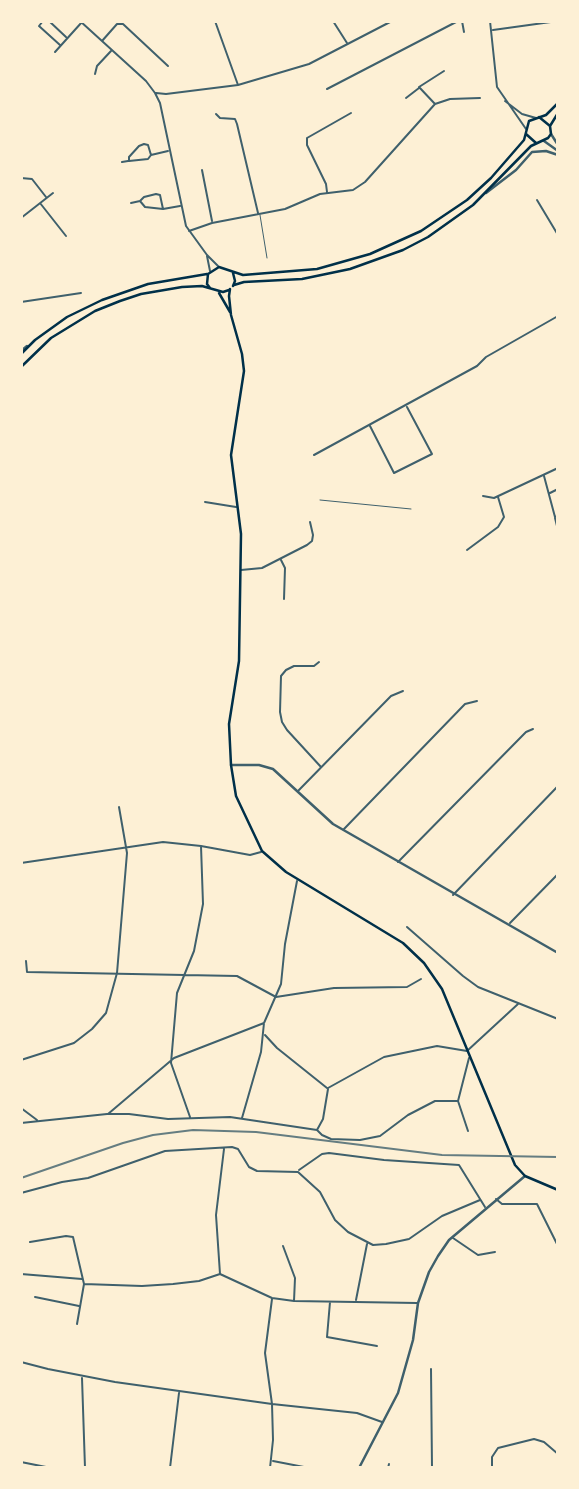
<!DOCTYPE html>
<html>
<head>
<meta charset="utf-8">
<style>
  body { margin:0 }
  #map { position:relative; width:579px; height:1489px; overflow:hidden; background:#fdf0d5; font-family:"Public Sans",sans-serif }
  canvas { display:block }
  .frame { position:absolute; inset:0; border:23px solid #fdf0d5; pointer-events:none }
</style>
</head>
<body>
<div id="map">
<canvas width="579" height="1489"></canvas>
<div class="frame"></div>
</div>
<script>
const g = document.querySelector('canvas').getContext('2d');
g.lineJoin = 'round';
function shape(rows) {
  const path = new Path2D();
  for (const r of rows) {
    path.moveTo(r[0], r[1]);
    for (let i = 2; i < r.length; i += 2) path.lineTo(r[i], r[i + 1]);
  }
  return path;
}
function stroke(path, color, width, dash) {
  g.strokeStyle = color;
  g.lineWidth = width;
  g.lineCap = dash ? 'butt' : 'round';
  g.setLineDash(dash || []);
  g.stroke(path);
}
const service = shape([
  [260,215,267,258],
  [320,500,411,509]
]);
const minor = shape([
  [43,21,39,26,60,45],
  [49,21,66,37],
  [80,21,146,81,155,93,160,103,186,226,207,255,218,266],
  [215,21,238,85],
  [333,21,347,43],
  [462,21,464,32],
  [490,21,497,87,526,129],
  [493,30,558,21],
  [102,41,117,24,123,24,168,66],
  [55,52,82,22],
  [95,74,97,66,111,51],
  [327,89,458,21],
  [156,93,166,94,238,85,309,64,392,21],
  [406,98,419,88],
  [505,101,522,114,536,118],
  [435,104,419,87,444,71],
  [216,114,220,118,235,119,237,124,258,213],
  [151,155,148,145,144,144,139,146,129,157,129,161,148,159,151,155,168,151],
  [122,162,128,161],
  [202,170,212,221],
  [21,178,32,179,46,197],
  [327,192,326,184,307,145,307,138,351,113],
  [537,200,558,235],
  [40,203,66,236],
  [131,203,140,201],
  [163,209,145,207,140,201,144,197,156,194,160,195,163,209,180,206],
  [21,218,53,193],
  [189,231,212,223,285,209,320,194,353,190,365,182,435,104,450,99,480,98],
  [207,256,210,271],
  [21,302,81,293],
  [370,426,394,473,432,454,407,407],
  [314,455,477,366,486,357,558,316],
  [544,476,555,517,558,516],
  [550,493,558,489],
  [483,496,494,498,558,468],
  [205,502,236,507],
  [555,518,558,530],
  [467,550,498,527,504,517,498,497],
  [281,560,285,568,284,599],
  [241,570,262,568,307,545,312,541,313,535,310,522],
  [319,662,314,666,294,666,286,670,281,676,280,712,282,722,287,730,321,767],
  [298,791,391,696,403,691],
  [344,829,465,704,477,701],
  [398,862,526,732,533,729],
  [21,863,163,842,201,846,250,855,261,852],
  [453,895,558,786],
  [510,923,558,874],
  [407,927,463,976,478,987,558,1019],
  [26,961,27,972,237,976,276,997,334,988,407,987,421,979],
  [265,1035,277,1048,327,1088],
  [21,1060,74,1043,92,1029,106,1013,117,973,127,853,119,807],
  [328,1088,384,1057,437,1046,467,1051,518,1004],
  [21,1108,37,1120],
  [108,1114,174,1058,264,1023],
  [190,1117,171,1063,177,993,194,951,203,904,201,846],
  [242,1118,261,1052,264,1023,281,984,285,944,297,881],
  [21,1123,107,1114,129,1114,168,1119,230,1117,317,1130,322,1135,331,1139,360,1140,380,1136,408,1115,435,1101,458,1101],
  [317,1130,323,1119,328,1089],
  [468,1131,458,1101,469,1058],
  [299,1170,322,1154,329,1153,384,1160,459,1165,485,1207],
  [21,1193,62,1182,88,1178,165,1151,232,1147,238,1149,249,1167,257,1171,298,1172,320,1192,335,1220,348,1232,373,1245,386,1244,409,1239,442,1216,480,1200],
  [496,1199,502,1204,537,1204,558,1246],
  [453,1238,478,1255,495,1252],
  [30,1242,66,1236,73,1237,84,1284,77,1324],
  [283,1246,295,1278,294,1301],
  [21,1274,82,1279],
  [220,1274,216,1215,224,1149],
  [84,1284,142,1286,173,1284,199,1281,220,1274,272,1298,294,1301,417,1303],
  [35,1297,79,1306],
  [356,1300,367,1244],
  [330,1302,327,1337,377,1346],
  [21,1362,48,1369,115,1382,272,1404,357,1413,382,1422],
  [431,1369,432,1468],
  [82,1378,85,1468],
  [273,1461,309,1468],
  [21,1462,51,1468],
  [170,1468,179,1393],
  [270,1468,273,1440,272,1404,265,1353,272,1299],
  [388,1468,389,1464],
  [492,1468,492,1457,498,1448,534,1439,544,1442,558,1454]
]);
const tertiary = shape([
  [558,133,558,135],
  [551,134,558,145],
  [544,141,558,151],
  [486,193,516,170,532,152,546,151,558,155],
  [21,351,27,346],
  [231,765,259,765,273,769,333,824,558,953],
  [359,1468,398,1393,413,1340,418,1303,429,1272,438,1256,449,1240,525,1176]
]);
const secondary = shape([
  [550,126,558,113],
  [526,134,536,143],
  [233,273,235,281,233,286],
  [234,285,244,282,302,279,350,269,403,250,428,237,473,205,531,146,548,138,551,134,550,126,539,117],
  [210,288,207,284,208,274,219,267,243,275,317,269,370,254,421,231,467,200,491,178,524,140,529,121,546,115,558,103],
  [230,289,229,296,231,315,242,354,244,371,231,455,241,534,239,661,229,724,231,765,236,796,262,851,286,872,403,943,424,963,442,989,515,1165,525,1176,558,1190],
  [219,293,230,312],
  [21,354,35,340,67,317,102,300,148,284,207,274],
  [21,367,51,338,95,311,120,301,141,294,182,287,202,286,223,292,229,290]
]);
const rail = shape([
  [21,1178,123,1143,153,1135,193,1130,256,1132,442,1155,558,1157]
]);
stroke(service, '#3f606c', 1);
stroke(minor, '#3f606c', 2);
stroke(tertiary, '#3f606c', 2.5);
stroke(secondary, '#003049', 2.5);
stroke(rail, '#657d81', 2);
</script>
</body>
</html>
